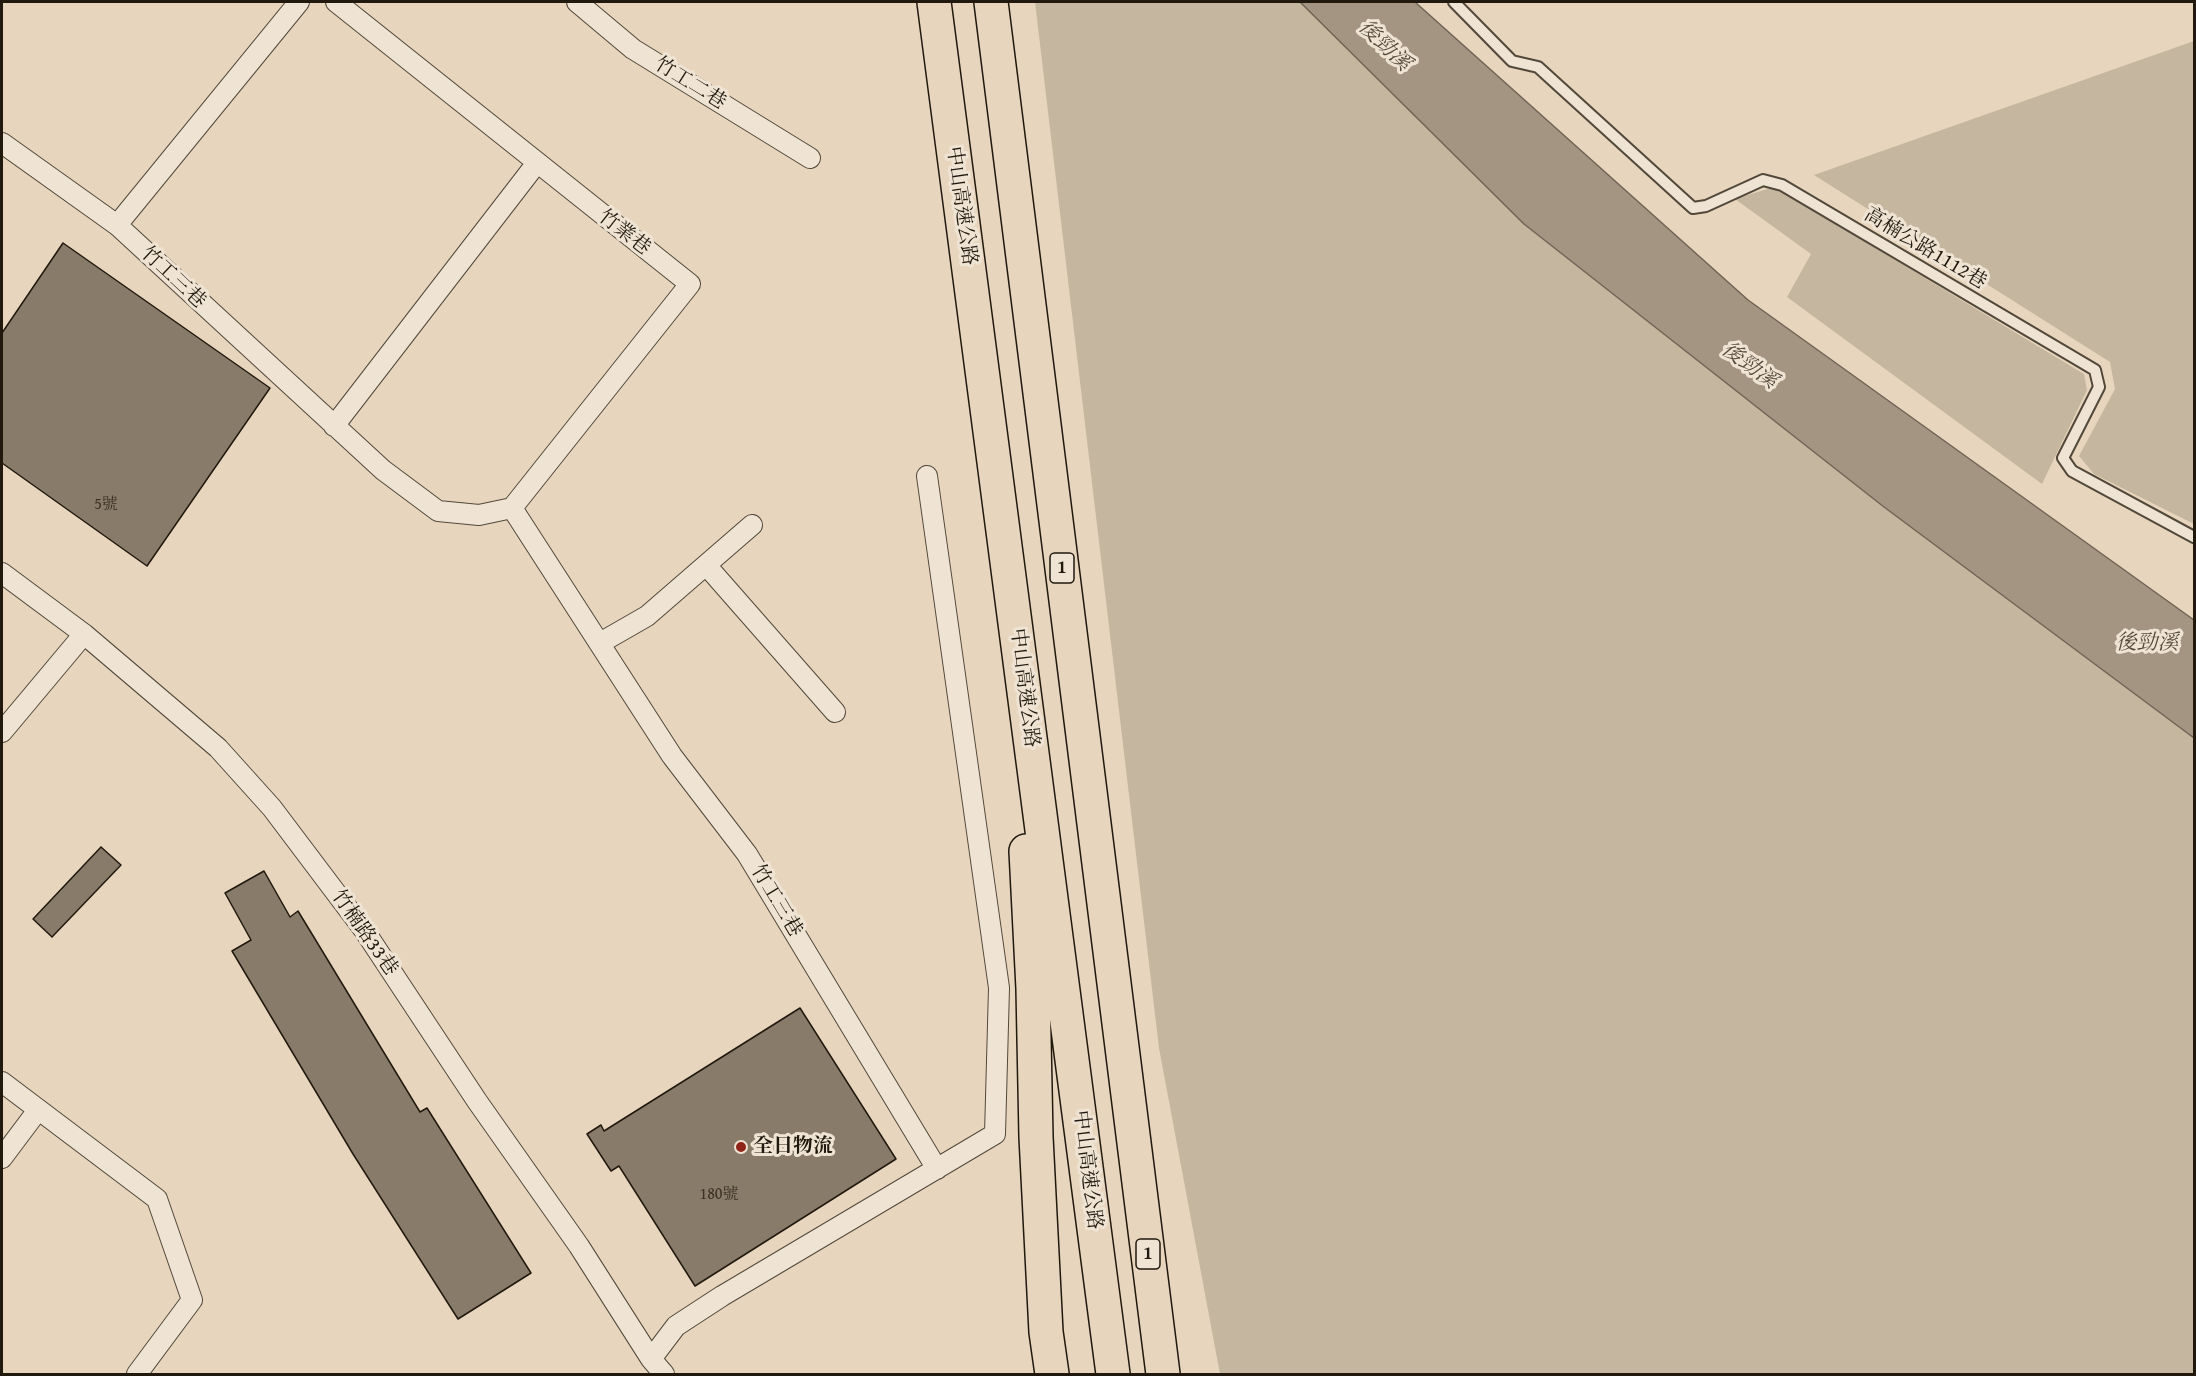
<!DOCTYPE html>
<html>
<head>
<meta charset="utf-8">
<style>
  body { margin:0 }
  #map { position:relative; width:2196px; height:1376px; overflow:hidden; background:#e7d6bd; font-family:"Gentium Book Plus",serif }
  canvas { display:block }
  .frame { position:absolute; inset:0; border:3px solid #21180e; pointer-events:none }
</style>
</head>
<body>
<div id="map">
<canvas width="2196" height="1376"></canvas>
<div class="frame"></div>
</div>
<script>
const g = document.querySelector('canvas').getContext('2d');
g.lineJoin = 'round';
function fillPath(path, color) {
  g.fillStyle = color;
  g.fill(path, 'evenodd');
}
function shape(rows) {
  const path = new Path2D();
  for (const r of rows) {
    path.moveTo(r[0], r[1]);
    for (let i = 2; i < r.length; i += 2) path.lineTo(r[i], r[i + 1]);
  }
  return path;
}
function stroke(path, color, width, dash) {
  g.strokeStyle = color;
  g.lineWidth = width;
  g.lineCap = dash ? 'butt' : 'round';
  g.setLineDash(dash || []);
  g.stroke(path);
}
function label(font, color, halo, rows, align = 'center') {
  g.font = font + ' "Gentium Book Plus","Noto Serif TC",serif';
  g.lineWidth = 6;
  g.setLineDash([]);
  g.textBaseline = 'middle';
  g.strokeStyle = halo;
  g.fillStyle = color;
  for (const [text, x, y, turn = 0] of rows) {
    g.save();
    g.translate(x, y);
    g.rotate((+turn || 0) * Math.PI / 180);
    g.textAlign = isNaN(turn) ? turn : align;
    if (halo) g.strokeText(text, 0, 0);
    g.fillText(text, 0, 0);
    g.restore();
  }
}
const green = shape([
  [1035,2,1300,2,1524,224,1884,507,2194,738,2194,1374,1220,1374,1159,1048],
  [2194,41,2194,524,2094,474,2079,456,2115,389,2110,362,1814,175],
  [1774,187,2084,374,2087,390,2042,484,1787,297,1811,254,1735,199]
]);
const water = shape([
  [1300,2,1415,2,1748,300,2194,620,2194,738,1884,507,1524,224,1300,2]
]);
const building = shape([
  [63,243,270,388,147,566,2,463,2,333,63,243],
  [101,847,121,865,52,937,33,919,101,847],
  [264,871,290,917,298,911,420,1112,427,1108,531,1273,458,1319,353,1154,232,951,251,940,225,893,264,871],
  [800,1008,896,1159,695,1286,619,1166,611,1171,587,1134,601,1125,604,1131,800,1008]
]);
const lane = shape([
  [1454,2,1512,61,1538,67,1693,208,1706,206,1763,180,1782,185,2095,370,2099,387,2063,458,2072,471,2194,537]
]);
const street = shape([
  [336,2,690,284,512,508],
  [577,2,633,49,810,158],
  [2,143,117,225,383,470,438,511,479,515,512,508],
  [117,225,299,2],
  [334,426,536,164],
  [512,508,672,756,747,854,937,1169],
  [706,565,835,712],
  [2,573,84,634,218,748,272,808,364,930,477,1101,579,1246,651,1359],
  [600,643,647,616,752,525],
  [2,732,84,634],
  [2,1082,157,1199,192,1300,137,1374],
  [2,1158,38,1110],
  [664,1374,651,1359,676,1326,722,1296,995,1134,999,988,927,476]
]);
const highway = shape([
  [934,2,1113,1374],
  [991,2,1163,1374],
  [1026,851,1033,989,1036,1137,1046,1332,1052,1374]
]);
const markers = [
  [741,1147,6,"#8f2418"]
];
const numberNames = [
  ["5號",106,505],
  ["180號",719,1195]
];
const shields = [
  [1062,568,24],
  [1148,1254,24]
];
const shieldNames = [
  ["1",1062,568],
  ["1",1148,1254]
];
const streetNames = [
  ["竹工二巷",690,84,32],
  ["中山高速公路",961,206,82],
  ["竹業巷",624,233,38],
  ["高楠公路1112巷",1925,249,31],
  ["竹工三巷",173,278,43],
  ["中山高速公路",1024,688,83],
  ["竹工三巷",776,901,59],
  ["竹楠路33巷",364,933,55],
  ["中山高速公路",1087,1170,83]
];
const poiNames = [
  ["全日物流",753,1147]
];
const waterNames = [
  ["後勁溪",1384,46,44],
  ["後勁溪",1749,366,36],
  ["後勁溪",2147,644]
];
fillPath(green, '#c5b69f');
fillPath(water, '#a49582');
stroke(water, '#706354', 1.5);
fillPath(building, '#887b69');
stroke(building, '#21180e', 1.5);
stroke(lane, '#52483a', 14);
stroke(street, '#52483a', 22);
stroke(highway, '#21180e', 36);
stroke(lane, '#efe4d4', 10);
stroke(street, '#efe4d4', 20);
stroke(highway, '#e7d6bd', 33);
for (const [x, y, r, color] of markers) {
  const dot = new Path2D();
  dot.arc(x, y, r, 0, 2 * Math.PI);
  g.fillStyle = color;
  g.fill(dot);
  stroke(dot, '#efe4d4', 2);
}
label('16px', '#3b3125', null, numberNames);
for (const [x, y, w] of shields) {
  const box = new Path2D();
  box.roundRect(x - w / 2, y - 15, w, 30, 4.5);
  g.fillStyle = '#efe4d4';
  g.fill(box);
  stroke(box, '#21180e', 1.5);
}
label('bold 18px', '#21180e', null, shieldNames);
label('20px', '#21180e', '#efe4d4', streetNames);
label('bold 20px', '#21180e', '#efe4d4', poiNames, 'left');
label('italic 21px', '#554a3c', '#efe4d4', waterNames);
</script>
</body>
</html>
